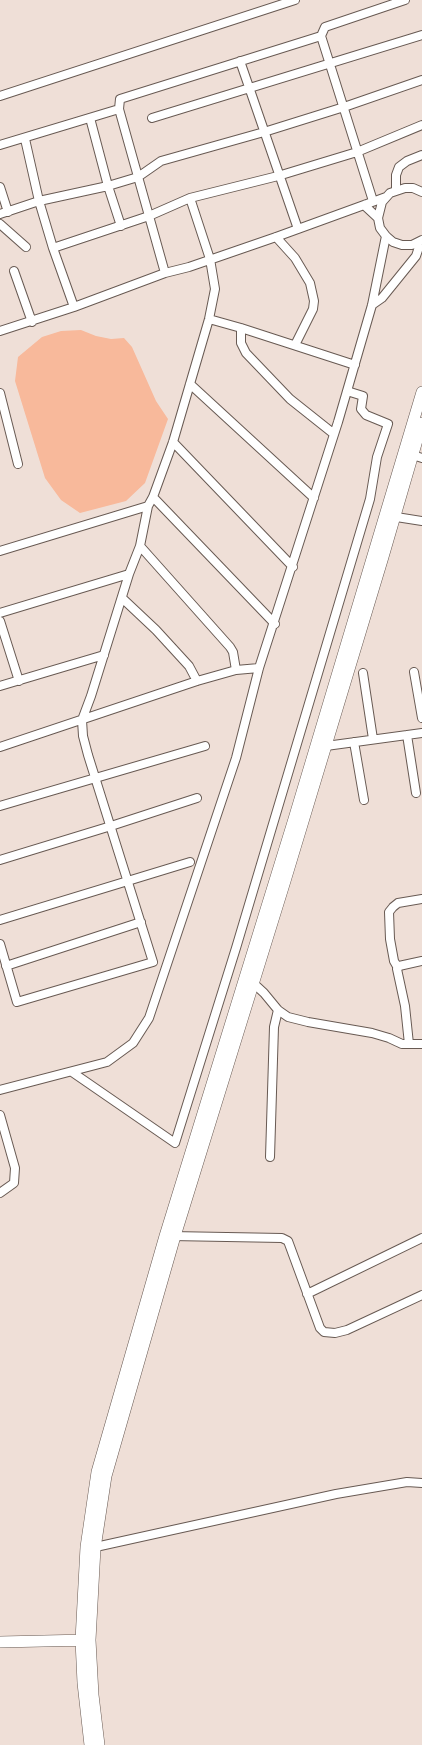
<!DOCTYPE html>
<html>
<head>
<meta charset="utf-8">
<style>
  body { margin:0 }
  canvas { display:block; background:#efdfd7 }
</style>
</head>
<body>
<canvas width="422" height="1745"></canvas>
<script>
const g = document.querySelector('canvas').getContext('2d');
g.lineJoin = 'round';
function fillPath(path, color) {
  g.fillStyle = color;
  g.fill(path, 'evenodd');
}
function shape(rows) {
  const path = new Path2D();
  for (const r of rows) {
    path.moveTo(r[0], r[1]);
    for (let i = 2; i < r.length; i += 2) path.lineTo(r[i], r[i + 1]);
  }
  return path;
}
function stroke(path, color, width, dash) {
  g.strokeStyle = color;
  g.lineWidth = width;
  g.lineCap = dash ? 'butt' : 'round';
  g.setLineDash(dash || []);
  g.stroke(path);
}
const green = shape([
  [81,330,96,336,111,339,124,338,132,347,156,401,168,419,145,483,126,501,80,513,61,500,45,478,15,381,18,357,42,337,61,331]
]);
const street = shape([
  [240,61,298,229],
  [0,96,295,0],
  [90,118,108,186,121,226],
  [152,118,422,35],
  [25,139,39,201,53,248,74,307],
  [0,145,119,109],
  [0,187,8,212],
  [396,190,396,175,399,167,407,161,422,155],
  [422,192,413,188,405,188,390,193,382,202,378,218,380,228,386,236,393,242,402,245,412,245,422,240],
  [373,201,321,36,325,27,405,0],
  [364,205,378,218],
  [0,214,39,201,108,186,138,177,161,161,264,132,344,107,422,80],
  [0,224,26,247],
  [276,237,295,258,310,283,314,301,313,309,295,345],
  [53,248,149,216,190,198,278,176,357,152,422,125],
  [14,271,32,322],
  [165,273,119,109,120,99,321,36],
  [372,305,382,298,416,256,421,241],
  [209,319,241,328,355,365],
  [241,328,241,343,246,353,290,399,334,434],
  [0,331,74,307,165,273,189,267,276,237,386,197],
  [190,384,314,498],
  [0,393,18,464],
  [173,442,293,567],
  [412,455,422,458],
  [153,497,275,624],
  [390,516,422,521],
  [140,546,230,647,233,652,236,670],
  [0,551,148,506],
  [122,598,156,630,189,666,197,681],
  [0,613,129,574],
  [0,621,19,681],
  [414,672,422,718],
  [363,673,373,739],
  [0,686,104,655],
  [407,735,416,793],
  [354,742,364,800],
  [321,745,326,746,422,733],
  [0,747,197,681,236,670,259,668],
  [0,806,205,746],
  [0,860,111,826,197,798],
  [0,920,190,862],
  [0,944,17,1002,153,962,88,755,83,736,82,720,91,696,129,574,140,546,148,506,153,497,173,442,209,319,215,289,210,259,190,198],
  [6,966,141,922],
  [398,968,394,961,390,939,389,912,393,907,398,903,422,899],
  [251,981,264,993,278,1010,288,1017,308,1022,372,1033,389,1038,402,1044,422,1044],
  [409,1044,405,1006,397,969,399,966,422,961],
  [72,1072,175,1143,236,948,370,499,377,457,388,424,366,415,361,409,363,396,347,391],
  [0,1090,107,1062,133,1043,149,1018,236,758,259,668,338,422,372,305,386,236],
  [0,1115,15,1168,14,1183,0,1193],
  [270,1157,274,1027,278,1010],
  [171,1236,282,1238,288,1241,320,1328,324,1332,335,1333,347,1330,422,1295],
  [307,1294,422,1238],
  [91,1548,336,1494,407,1482,422,1483]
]);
const secondary = shape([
  [0,1642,87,1640],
  [90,1745,83,1683,81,1640,86,1547,97,1472,165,1236,294,819,422,392],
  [99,1745,93,1695,90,1640,95,1548,106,1476,175,1236,285,881,383,557,422,423]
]);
fillPath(green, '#f8b99b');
stroke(street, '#685a53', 10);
stroke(secondary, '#685a53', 12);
stroke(street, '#fff', 8);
stroke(secondary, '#fff', 11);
</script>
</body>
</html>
